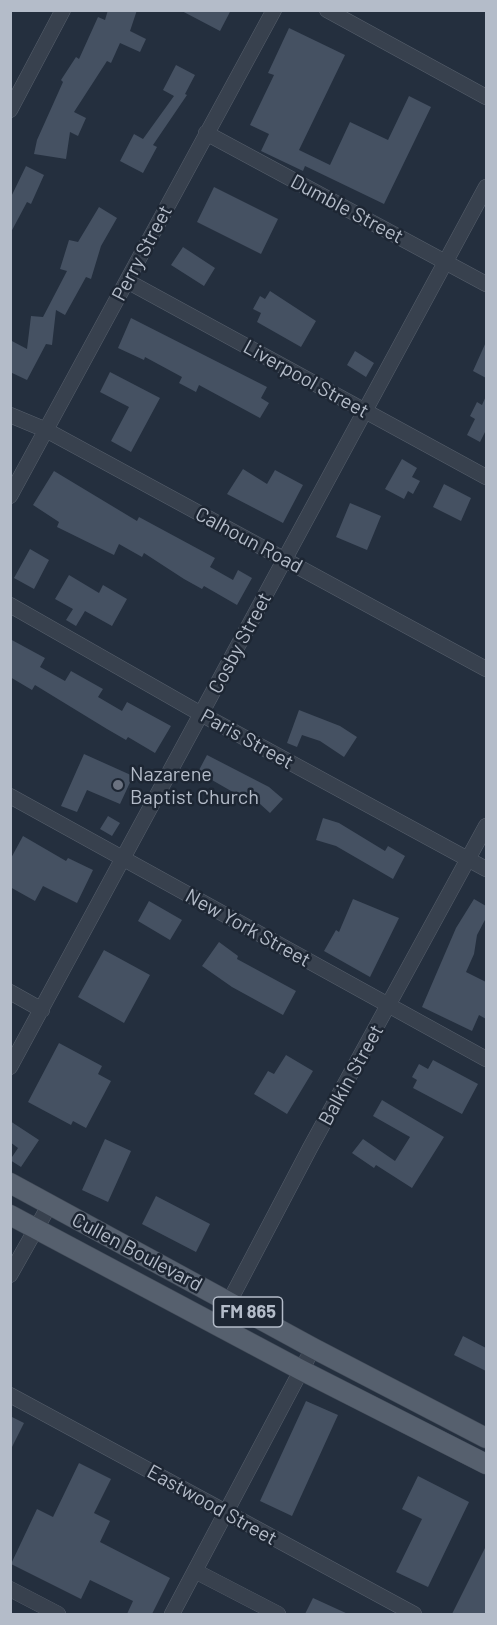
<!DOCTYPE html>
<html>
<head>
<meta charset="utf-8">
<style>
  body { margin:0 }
  #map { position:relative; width:497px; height:1625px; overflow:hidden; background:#242f3e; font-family:Barlow,sans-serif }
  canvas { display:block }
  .frame { position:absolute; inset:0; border:12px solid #b4bcc9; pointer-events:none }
</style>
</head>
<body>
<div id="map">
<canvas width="497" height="1625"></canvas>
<div class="frame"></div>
</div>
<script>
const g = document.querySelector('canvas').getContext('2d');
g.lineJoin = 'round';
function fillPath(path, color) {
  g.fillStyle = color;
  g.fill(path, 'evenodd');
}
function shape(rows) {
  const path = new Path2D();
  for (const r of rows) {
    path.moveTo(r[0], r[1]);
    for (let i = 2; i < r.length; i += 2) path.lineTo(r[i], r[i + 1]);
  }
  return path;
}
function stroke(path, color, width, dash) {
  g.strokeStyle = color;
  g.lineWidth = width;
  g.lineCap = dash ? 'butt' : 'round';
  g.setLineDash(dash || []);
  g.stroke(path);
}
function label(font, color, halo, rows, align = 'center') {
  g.font = font + ' Barlow,sans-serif';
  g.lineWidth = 5;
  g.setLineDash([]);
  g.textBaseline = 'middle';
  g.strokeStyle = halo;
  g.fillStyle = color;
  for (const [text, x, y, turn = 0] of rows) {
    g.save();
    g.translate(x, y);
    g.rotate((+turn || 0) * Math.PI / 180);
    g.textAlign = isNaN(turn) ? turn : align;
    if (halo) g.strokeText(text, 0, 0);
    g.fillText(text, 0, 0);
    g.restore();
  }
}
const building = shape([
  [108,10,137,10,130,31,146,39,140,52,120,43,111,63,107,61,74,112,86,118,78,136,70,132,66,159,34,154,37,140,63,82,61,80,76,57,79,59,98,17,105,20],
  [180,10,231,10,220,31],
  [289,28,345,55,299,150,330,165,350,122,388,140,409,96,431,107,384,204,305,166,303,171,261,151,269,134,250,125,274,75,268,73],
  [176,65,195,75,185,94,187,95,153,145,157,147,143,173,120,161,134,134,143,139,174,96,163,90],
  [26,166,44,175,31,204,27,202,10,234,10,199],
  [214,187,278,219,261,254,197,222],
  [99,207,117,218,101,246,91,279,86,277,65,315,56,310,52,345,46,344,27,380,10,372,10,340,27,349,31,316,43,317,67,271,60,269,69,240,78,242],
  [183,247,215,268,204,286,171,265],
  [270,291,316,321,301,347,257,322,261,313,253,309,260,296,265,299],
  [131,318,267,387,261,398,269,403,260,418,199,385,196,392,179,383,182,377,145,357,144,360,118,348],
  [486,342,486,378,473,371],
  [355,351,374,363,366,377,347,365],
  [110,372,160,398,131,452,111,441,129,407,100,392],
  [486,396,486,430,480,442,467,435,475,419,470,416,477,402,482,405],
  [402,459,417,468,412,477,420,481,413,494,408,491,404,499,385,489],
  [243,469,267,484,275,470,303,485,283,523,227,494],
  [54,471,137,521,139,517,215,558,210,567,233,580,238,570,252,578,237,605,204,586,202,589,184,579,144,553,142,557,119,544,114,555,57,527,59,522,33,505],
  [444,484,471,498,461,521,433,507],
  [350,503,381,516,367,550,336,537],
  [30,549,49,560,34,589,14,578],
  [69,575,99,593,103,585,127,599,112,626,85,611,76,626,66,620,73,609,55,599],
  [10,639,45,658,40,667,65,681,71,671,103,689,98,697,122,711,127,702,171,726,155,753,128,737,126,740,107,729,35,685,32,690,10,677],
  [299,710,340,726,357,737,344,757,320,741,302,735,297,747,287,743],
  [84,754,133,776,120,804,87,790,77,812,61,806],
  [207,755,269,787,283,799,270,813,248,793,245,799,198,772],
  [108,816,120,823,112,836,100,829],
  [323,818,339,823,385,851,388,846,405,856,393,879,336,846,316,840],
  [23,836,66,861,68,858,93,870,77,903,43,886,35,901,10,887,10,860],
  [353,899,399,918,370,977,324,951,336,930,339,932],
  [474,899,486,906,486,918,477,935,474,954,466,972,486,982,486,1019,479,1015,472,1031,422,1007,456,928],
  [149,901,182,920,170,940,138,921],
  [219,942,238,956,237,959,296,991,283,1015,232,987,202,966],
  [104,950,150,975,124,1023,78,997],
  [59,1043,102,1066,98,1074,111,1081,86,1128,73,1121,71,1125,28,1102],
  [286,1055,313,1071,287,1114,254,1094,268,1071,274,1074],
  [433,1060,478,1084,462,1114,413,1088,417,1080,412,1077,419,1064,428,1069],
  [382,1100,444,1137,412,1188,376,1165,374,1168,352,1153,363,1139,395,1161,410,1137,373,1116],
  [10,1121,39,1140,21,1167,10,1160,18,1148,10,1142],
  [105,1139,131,1151,108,1202,82,1190],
  [156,1196,210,1224,196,1252,142,1224],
  [463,1336,486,1348,486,1371,454,1355],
  [306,1401,338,1415,292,1516,260,1501],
  [10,1416,24,1423,10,1451],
  [79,1463,111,1479,94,1513,110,1521,100,1542,170,1578,152,1614,127,1614,133,1601,90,1580,81,1599,11,1564,37,1509,53,1517],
  [418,1476,469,1502,428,1587,396,1572,422,1519,402,1509],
  [486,1546,486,1614,452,1614],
  [313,1598,348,1614,305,1614]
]);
const minor = shape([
  [327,10,486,97],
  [10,110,63,10],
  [206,133,486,284],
  [127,281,486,477],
  [10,415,46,430,486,669],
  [10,496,274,10],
  [10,605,201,714,486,869],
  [10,796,486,1059],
  [10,992,42,1010],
  [10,1067,486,187],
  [10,1275,50,1204],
  [217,1325,310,1148,486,826],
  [10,1395,414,1614],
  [195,1571,278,1614],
  [10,1589,58,1614],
  [172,1614,313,1348]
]);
const major = shape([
  [10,1183,313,1348,486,1438],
  [10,1215,301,1370,486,1464]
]);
const markers = [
  [118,785,6,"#6b7280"]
];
const shields = [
  [248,1312,69]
];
const shieldNames = [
  ["FM 865",248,1312]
];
const streetNames = [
  ["Dumble Street",347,209,28],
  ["Perry Street",142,253,-62],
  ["Liverpool Street",306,379,29],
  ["Calhoun Road",249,540,28],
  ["Cosby Street",240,643,-62],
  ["Paris Street",247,739,29],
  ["New York Street",248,928,29],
  ["Balkin Street",351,1075,-61],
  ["Cullen Boulevard",137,1252,28],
  ["Eastwood Street",212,1505,29]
];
const poiNames = [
  ["Nazarene",130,774],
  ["Baptist Church",130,797]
];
fillPath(building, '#455162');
stroke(minor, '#565f6c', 16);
stroke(major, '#414a57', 21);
stroke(minor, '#38414e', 15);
stroke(major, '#56606e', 20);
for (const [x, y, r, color] of markers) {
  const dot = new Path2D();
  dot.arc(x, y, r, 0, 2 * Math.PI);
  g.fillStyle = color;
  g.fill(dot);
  stroke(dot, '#1d2633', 2);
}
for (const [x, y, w] of shields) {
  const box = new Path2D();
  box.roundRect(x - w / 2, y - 15, w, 30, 4.5);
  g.fillStyle = '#1d2633';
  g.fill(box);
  stroke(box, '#b4bcc9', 1.5);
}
label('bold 18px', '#b4bcc9', null, shieldNames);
label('20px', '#b4bcc9', '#1d2633', streetNames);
label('20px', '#b4bcc9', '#1d2633', poiNames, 'left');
</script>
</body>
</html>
